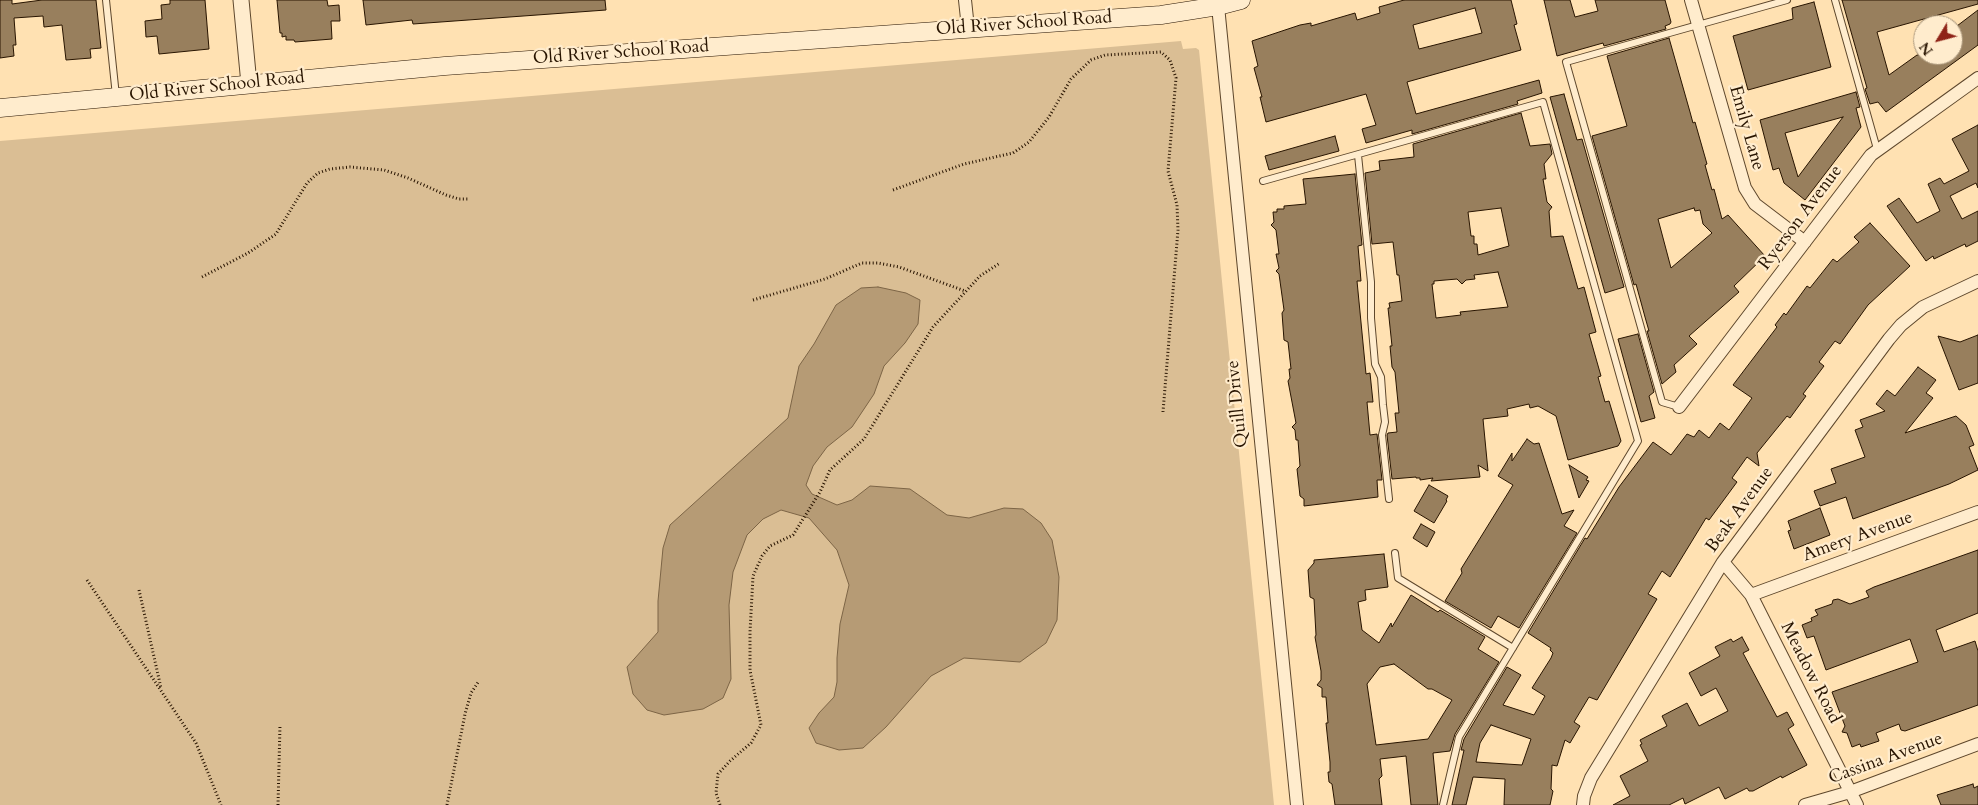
<!DOCTYPE html>
<html>
<head>
<meta charset="utf-8">
<style>
  body { margin:0 }
  #map { position:relative; width:1978px; height:805px; overflow:hidden; background:#ffe1b2; font-family:Cardo,serif }
  canvas { display:block }
  .north { position:absolute; left:1913px; top:15px; width:50px; height:50px; box-sizing:border-box; background:#ffeccd; border:1px solid #a9967b; border-radius:50%; rotate:233deg; font-size:14px; font-weight:700; line-height:20px; text-align:center; color:#281400 }
  .north::after { content:''; display:block; margin:auto; width:18px; height:22px; background:#8f2418; clip-path:polygon(50% 0,100% 100%,50% 72%,0 100%) }
</style>
</head>
<body>
<div id="map">
<canvas width="1978" height="805"></canvas>
<div class="north">N</div>
</div>
<script>
const g = document.querySelector('canvas').getContext('2d');
g.lineJoin = 'round';
function fillPath(path, color) {
  g.fillStyle = color;
  g.fill(path, 'evenodd');
}
function shape(rows) {
  const path = new Path2D();
  for (const r of rows) {
    path.moveTo(r[0], r[1]);
    for (let i = 2; i < r.length; i += 2) path.lineTo(r[i], r[i + 1]);
  }
  return path;
}
function stroke(path, color, width, dash) {
  g.strokeStyle = color;
  g.lineWidth = width;
  g.lineCap = dash ? 'butt' : 'round';
  g.setLineDash(dash || []);
  g.stroke(path);
}
function label(font, color, halo, rows, align = 'center') {
  g.font = font + ' Cardo,serif';
  g.lineWidth = 4.5;
  g.setLineDash([]);
  g.textBaseline = 'middle';
  g.strokeStyle = halo;
  g.fillStyle = color;
  for (const [text, x, y, turn = 0] of rows) {
    g.save();
    g.translate(x, y);
    g.rotate((+turn || 0) * Math.PI / 180);
    g.textAlign = isNaN(turn) ? turn : align;
    if (halo) g.strokeText(text, 0, 0);
    g.fillText(text, 0, 0);
    g.restore();
  }
}
const green = shape([
  [1181,41,1183,49,1196,48,1199,50,1274,805,0,805,0,141]
]);
const water = shape([
  [878,287,906,293,920,300,918,324,905,343,884,366,874,394,852,427,827,447,813,466,806,485,812,494,837,505,852,500,870,486,910,489,947,515,969,518,1004,508,1023,509,1041,523,1052,540,1059,577,1057,620,1046,643,1020,662,964,658,931,676,886,727,863,748,839,750,816,743,809,728,819,713,834,697,837,682,837,658,840,624,849,585,837,550,809,518,781,510,763,519,747,535,733,572,729,605,731,679,723,698,703,709,664,715,647,710,633,694,627,667,658,632,658,601,663,548,670,525,788,418,799,366,814,344,836,305,861,288,878,287]
]);
const building = shape([
  [0,0,12,0,12,4,42,0,96,0,101,48,90,49,91,58,66,60,62,25,44,27,43,16,14,18,16,45,13,45,14,56,0,58,0,0],
  [170,0,205,0,209,49,159,54,157,36,146,37,145,21,162,19,161,5,170,4,170,0],
  [277,0,327,0,328,6,339,5,340,21,331,21,332,39,295,42,294,40,286,40,286,36,282,37,282,33,280,33,277,0],
  [363,0,605,0,606,10,413,24,412,20,366,25,363,0],
  [1404,0,1511,0,1517,24,1514,25,1521,50,1407,82,1416,114,1539,80,1542,93,1517,101,1518,104,1412,134,1412,130,1366,143,1362,129,1376,125,1366,94,1266,122,1260,97,1262,97,1254,68,1258,66,1252,41,1300,25,1311,23,1311,26,1355,13,1357,20,1380,13,1379,7,1404,0],
  [1475,8,1482,33,1419,49,1413,25,1475,8],
  [1544,0,1570,0,1575,17,1598,11,1595,0,1665,0,1671,22,1670,24,1665,26,1666,29,1604,46,1603,43,1557,56,1544,0],
  [1842,0,1978,0,1978,4,1877,32,1889,75,1917,55,1953,55,1953,29,1978,10,1978,45,1886,112,1878,102,1870,104,1865,89,1867,88,1842,0],
  [1814,2,1831,67,1748,90,1733,36,1793,19,1792,8,1814,2],
  [1669,38,1690,112,1693,123,1695,122,1707,164,1705,165,1712,190,1714,189,1722,219,1728,215,1765,256,1734,286,1739,292,1689,336,1697,344,1674,365,1676,372,1662,384,1647,331,1649,331,1645,317,1636,284,1634,285,1592,136,1627,126,1607,56,1669,38],
  [1694,208,1695,211,1700,210,1703,224,1712,233,1671,268,1658,219,1694,208],
  [1856,92,1860,107,1856,108,1861,127,1805,200,1784,183,1779,168,1773,170,1760,120,1856,92],
  [1843,117,1798,177,1785,133,1843,117],
  [1564,94,1577,140,1582,139,1624,287,1605,293,1550,97,1564,94],
  [1521,113,1530,146,1550,144,1552,154,1544,164,1546,179,1543,179,1547,202,1552,207,1549,211,1551,237,1563,236,1578,289,1584,287,1596,332,1589,334,1601,376,1598,377,1605,402,1609,401,1621,441,1618,446,1568,460,1556,416,1538,406,1530,408,1529,404,1507,409,1508,416,1483,419,1488,471,1478,465,1480,477,1431,481,1433,478,1420,480,1420,478,1416,478,1416,477,1392,479,1387,435,1388,433,1397,432,1395,413,1399,413,1395,372,1392,367,1390,346,1392,346,1388,308,1390,308,1389,303,1402,301,1399,275,1397,275,1393,242,1372,244,1365,173,1380,170,1379,161,1414,157,1413,144,1521,113],
  [1501,208,1509,246,1478,255,1477,244,1474,244,1474,236,1471,236,1468,212,1501,208],
  [1498,272,1508,307,1460,312,1461,315,1436,318,1432,284,1434,284,1434,281,1457,279,1462,284,1466,280,1475,279,1474,275,1498,272],
  [1978,125,1978,188,1976,183,1950,196,1962,219,1978,211,1978,241,1966,247,1965,244,1934,259,1933,256,1926,261,1887,206,1899,198,1917,223,1940,211,1928,184,1940,178,1944,184,1969,171,1952,139,1978,125],
  [1335,136,1339,151,1269,170,1265,156,1335,136],
  [1355,174,1362,245,1358,246,1361,281,1357,281,1366,374,1370,373,1373,402,1367,402,1370,435,1377,434,1382,480,1377,480,1378,497,1304,506,1304,499,1300,496,1297,469,1300,466,1298,440,1296,440,1295,430,1292,427,1296,423,1288,381,1290,378,1289,369,1291,369,1288,342,1284,340,1282,313,1284,310,1279,274,1276,271,1279,268,1276,254,1279,254,1276,230,1271,225,1274,222,1273,212,1277,212,1277,209,1284,209,1284,206,1306,204,1303,179,1355,174],
  [1870,223,1910,266,1868,305,1840,344,1835,341,1819,362,1824,366,1803,394,1806,396,1790,418,1787,416,1757,453,1759,466,1747,457,1732,478,1737,482,1709,520,1706,518,1670,577,1662,571,1648,594,1657,599,1597,700,1589,697,1574,722,1580,726,1570,743,1565,740,1557,766,1552,765,1551,789,1553,791,1550,805,1504,805,1505,779,1473,777,1466,805,1452,805,1464,750,1461,750,1464,739,1507,667,1521,675,1503,705,1534,715,1545,696,1532,688,1551,658,1553,653,1550,650,1551,648,1528,633,1585,538,1587,539,1619,487,1653,442,1671,455,1687,434,1694,437,1699,430,1709,438,1720,423,1729,430,1752,398,1733,385,1777,327,1775,325,1784,313,1786,315,1807,286,1810,288,1833,259,1837,262,1859,242,1854,237,1870,223],
  [1491,725,1531,739,1522,765,1476,762,1480,743,1491,725],
  [1638,334,1654,392,1649,396,1655,418,1641,422,1618,339,1638,334],
  [1978,335,1978,383,1959,390,1938,336,1960,342,1978,335],
  [1918,367,1936,380,1926,393,1933,398,1905,433,1956,416,1966,425,1974,445,1969,447,1978,470,1949,484,1853,519,1846,497,1820,506,1814,491,1836,483,1831,469,1865,457,1855,430,1863,427,1860,420,1885,411,1876,404,1887,390,1895,396,1918,367],
  [1527,439,1534,444,1539,443,1562,514,1574,510,1564,526,1577,533,1519,628,1498,616,1491,628,1445,601,1462,573,1461,569,1513,485,1498,476,1512,453,1512,461,1527,439],
  [1569,465,1588,477,1586,480,1589,481,1579,498,1569,465],
  [1429,485,1448,496,1446,500,1447,501,1434,523,1414,511,1429,485],
  [1820,508,1830,535,1794,549,1788,531,1791,530,1788,521,1820,508],
  [1421,524,1435,532,1427,547,1413,538,1421,524],
  [1978,550,1978,613,1936,630,1944,652,1975,641,1978,651,1978,705,1905,731,1901,730,1899,724,1876,733,1879,741,1861,747,1860,744,1852,747,1847,733,1842,732,1845,726,1832,692,1918,662,1910,639,1826,670,1814,636,1807,638,1802,625,1812,621,1811,618,1818,615,1815,610,1832,604,1833,600,1838,599,1850,604,1869,597,1866,591,1874,587,1978,550],
  [1384,554,1388,587,1365,590,1366,600,1358,602,1362,630,1379,643,1391,623,1392,627,1411,595,1438,612,1440,610,1485,637,1478,649,1499,662,1455,734,1450,751,1433,753,1438,805,1411,805,1406,756,1380,759,1382,776,1379,779,1382,805,1335,805,1332,784,1329,782,1328,772,1330,772,1330,762,1326,723,1328,723,1326,697,1322,697,1322,688,1317,685,1321,680,1321,671,1315,637,1316,635,1314,599,1310,597,1308,570,1314,563,1314,560,1384,554],
  [1394,664,1428,689,1432,689,1452,700,1428,739,1376,745,1367,684,1380,667,1394,664],
  [1742,637,1749,650,1743,653,1777,717,1787,712,1794,725,1788,729,1807,765,1782,778,1781,776,1753,791,1749,791,1747,788,1725,799,1719,787,1685,804,1683,798,1669,805,1613,805,1630,796,1620,776,1648,761,1640,745,1642,744,1640,740,1667,726,1662,716,1687,703,1699,726,1728,711,1716,688,1701,696,1689,673,1720,656,1715,647,1731,639,1733,642,1742,637],
  [1973,784,1974,788,1978,786,1978,805,1941,805,1937,795,1973,784]
]);
const path = shape([
  [893,190,964,164,1013,153,1029,142,1049,117,1071,79,1091,60,1105,55,1161,52,1170,60,1176,78,1168,171,1177,205,1178,230,1163,412],
  [202,277,248,253,276,234,307,183,318,173,330,169,350,167,384,170,408,178,446,195,459,199,469,199],
  [753,300,825,279,862,263,878,263,899,267,965,291],
  [87,580,196,743,221,805],
  [139,590,161,688],
  [278,805,280,725],
  [447,805,465,714,471,693,479,681],
  [720,805,716,793,718,774,730,761,751,743,761,725,750,670,750,632,753,576,762,556,770,546,793,535,820,492,830,470,864,439,933,327,980,276,1000,263]
]);
const service = shape([
  [106,0,116,96],
  [1835,0,1877,149],
  [1358,155,1371,282,1371,318,1375,364,1381,377,1383,405,1385,422,1382,435,1389,499],
  [1263,181,1543,102,1638,441,1459,737,1443,805],
  [1679,407,1662,402,1566,62,1787,0],
  [1395,553,1398,578,1513,648]
]);
const minor = shape([
  [965,0,968,28],
  [1691,0,1745,188,1755,204,1805,242],
  [1218,6,1297,805],
  [1679,407,1871,155,1978,78],
  [1723,562,1751,595,1857,805],
  [1751,595,1978,512],
  [1583,805,1584,796,1591,778,1723,562,1889,339,1901,325,1923,307,1978,281],
  [1805,805,1850,792,1978,744]
]);
const tertiary = shape([
  [241,0,249,84]
]);
const secondary = shape([
  [0,108,445,66,1161,15,1218,6,1241,0]
]);
const streetNames = [
  ["Old River School Road",1024,24,-4],
  ["Old River School Road",621,53,-4],
  ["Old River School Road",217,87,-6],
  ["Emily Lane",1746,128,74],
  ["Ryerson Avenue",1801,218,-53],
  ["Quill Drive",1238,404,-96],
  ["Beak Avenue",1740,510,-54],
  ["Amery Avenue",1858,537,-20],
  ["Meadow Road",1810,673,63],
  ["Cassina Avenue",1886,759,-20]
];
fillPath(green, '#dabe94');
fillPath(water, '#b69b75');
stroke(water, '#7d6546', 1);
fillPath(building, '#987f5d');
stroke(building, '#281400', 1);
stroke(service, '#5e472c', 8);
stroke(minor, '#5e472c', 14);
stroke(tertiary, '#5e472c', 17);
stroke(secondary, '#281400', 19);
stroke(path, '#281400', 3, [1, 2.5]);
stroke(service, '#ffeccd', 6);
stroke(minor, '#ffeccd', 12);
stroke(tertiary, '#ffeccd', 15);
stroke(secondary, '#ffeccd', 18);
label('18px', '#281400', '#ffeccd', streetNames);
</script>
</body>
</html>
